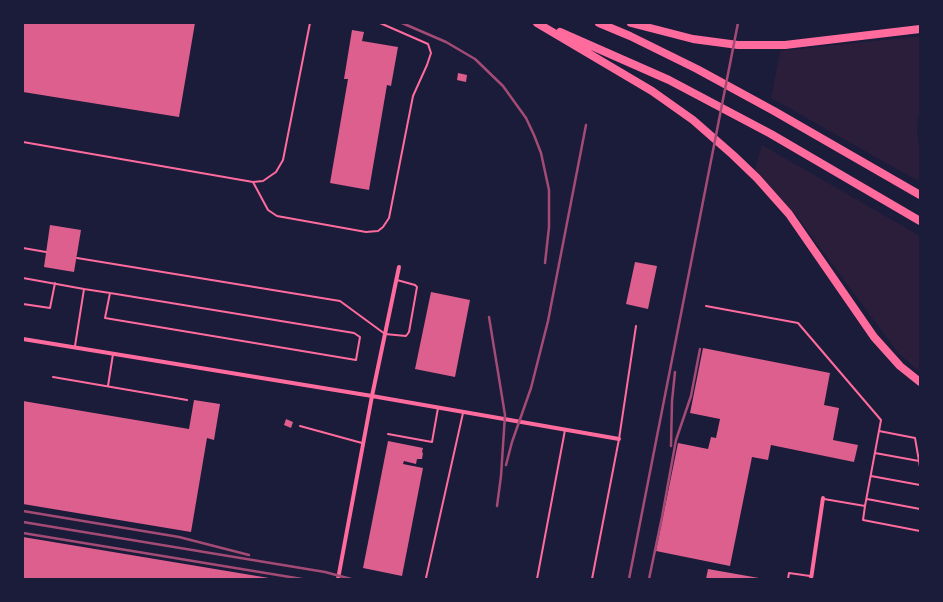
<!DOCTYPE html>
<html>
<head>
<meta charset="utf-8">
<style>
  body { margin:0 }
  #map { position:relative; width:943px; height:602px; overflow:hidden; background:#1b1b3a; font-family:"Work Sans",sans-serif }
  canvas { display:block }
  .frame { position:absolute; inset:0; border:24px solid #1b1b3a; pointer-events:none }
</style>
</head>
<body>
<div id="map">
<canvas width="943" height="602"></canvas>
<div class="frame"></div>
</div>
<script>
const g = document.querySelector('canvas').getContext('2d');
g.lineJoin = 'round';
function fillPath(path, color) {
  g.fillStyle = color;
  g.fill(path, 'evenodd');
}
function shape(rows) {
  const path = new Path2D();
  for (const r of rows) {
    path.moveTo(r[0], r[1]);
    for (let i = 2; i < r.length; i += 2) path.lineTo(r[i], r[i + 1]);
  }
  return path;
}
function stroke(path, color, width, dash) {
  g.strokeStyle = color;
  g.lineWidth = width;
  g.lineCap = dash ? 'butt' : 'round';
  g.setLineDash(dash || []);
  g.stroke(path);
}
const green = shape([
  [920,36,920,110,918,119,917,131,920,151,920,182,771,98,780,51],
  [762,145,920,236,920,372,899,354,798,218,781,199,754,172]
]);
const building = shape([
  [23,23,195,23,179,117,23,92],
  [352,30,364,32,362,41,398,47,391,86,387,85,369,190,330,183,348,79,344,79],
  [458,73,467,75,466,82,457,80],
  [50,225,81,230,74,272,44,267],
  [635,262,657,266,648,309,626,304],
  [431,292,470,300,455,377,415,369],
  [703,348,830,373,824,405,839,408,833,440,858,445,854,462,771,445,768,460,752,457,730,566,656,551,678,443,708,449,711,437,716,438,720,419,690,413],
  [194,400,220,404,214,440,207,438,191,532,23,504,23,401,189,429],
  [286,419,293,422,291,428,284,425],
  [388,441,423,448,422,452,423,453,422,459,417,459,416,464,404,461,403,464,423,468,402,576,363,568],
  [23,537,269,578,269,579,23,579],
  [708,569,759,578,759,579,706,579]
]);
const service = shape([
  [23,142,253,182,263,181,276,172,283,160,310,23],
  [253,182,268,210,277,216,366,232,378,231,383,227,389,218,413,96,427,65,431,53,428,44,380,23],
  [23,248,46,252],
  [77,258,340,301,385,334,406,336,409,332,417,287,415,285,397,280],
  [23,278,84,289],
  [23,304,50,308,55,283],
  [706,306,798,323,881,420,865,506,824,499],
  [75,346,84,289,110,293,354,333,360,337,356,360,105,318,110,293],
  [53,377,187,400],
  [108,386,113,354],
  [300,426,362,443],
  [879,431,915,438,920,467],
  [388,434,432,442,438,408],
  [875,453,919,461],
  [871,476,920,485],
  [867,499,920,509],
  [865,506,863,520,920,531],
  [426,578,463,413],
  [537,579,565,430],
  [592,579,619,439,636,326],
  [788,579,789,573,810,576]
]);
const minor = shape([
  [23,339,372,396,619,439],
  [338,579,372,396,399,267],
  [811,579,823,498]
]);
const motorway = shape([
  [537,23,652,91,693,120,733,155,757,178,789,214,874,337,900,366,920,382],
  [599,23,630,36,697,69,774,111,920,195],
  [631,23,693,39,738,45,785,45,920,29],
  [560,32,669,80,771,134,920,221]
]);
const rail = shape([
  [402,23,446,42,475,59,503,86,526,118,534,135,541,153,549,190,549,227,545,263],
  [489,317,505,415,501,476,497,506],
  [671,446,672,401,675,372],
  [506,465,512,442,531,388,548,321,586,125],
  [23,511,179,537,249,555],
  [23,522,325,572,351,579],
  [23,533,302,579],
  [629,579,738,23],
  [649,579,662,517,676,440,691,396,700,349]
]);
fillPath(green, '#2a1e3b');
fillPath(building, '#dd5f8e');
stroke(service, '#ff6b9d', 2);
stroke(minor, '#ff6b9d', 4);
stroke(motorway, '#ff6b9d', 8);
stroke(rail, '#a44b75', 2.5);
</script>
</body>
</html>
